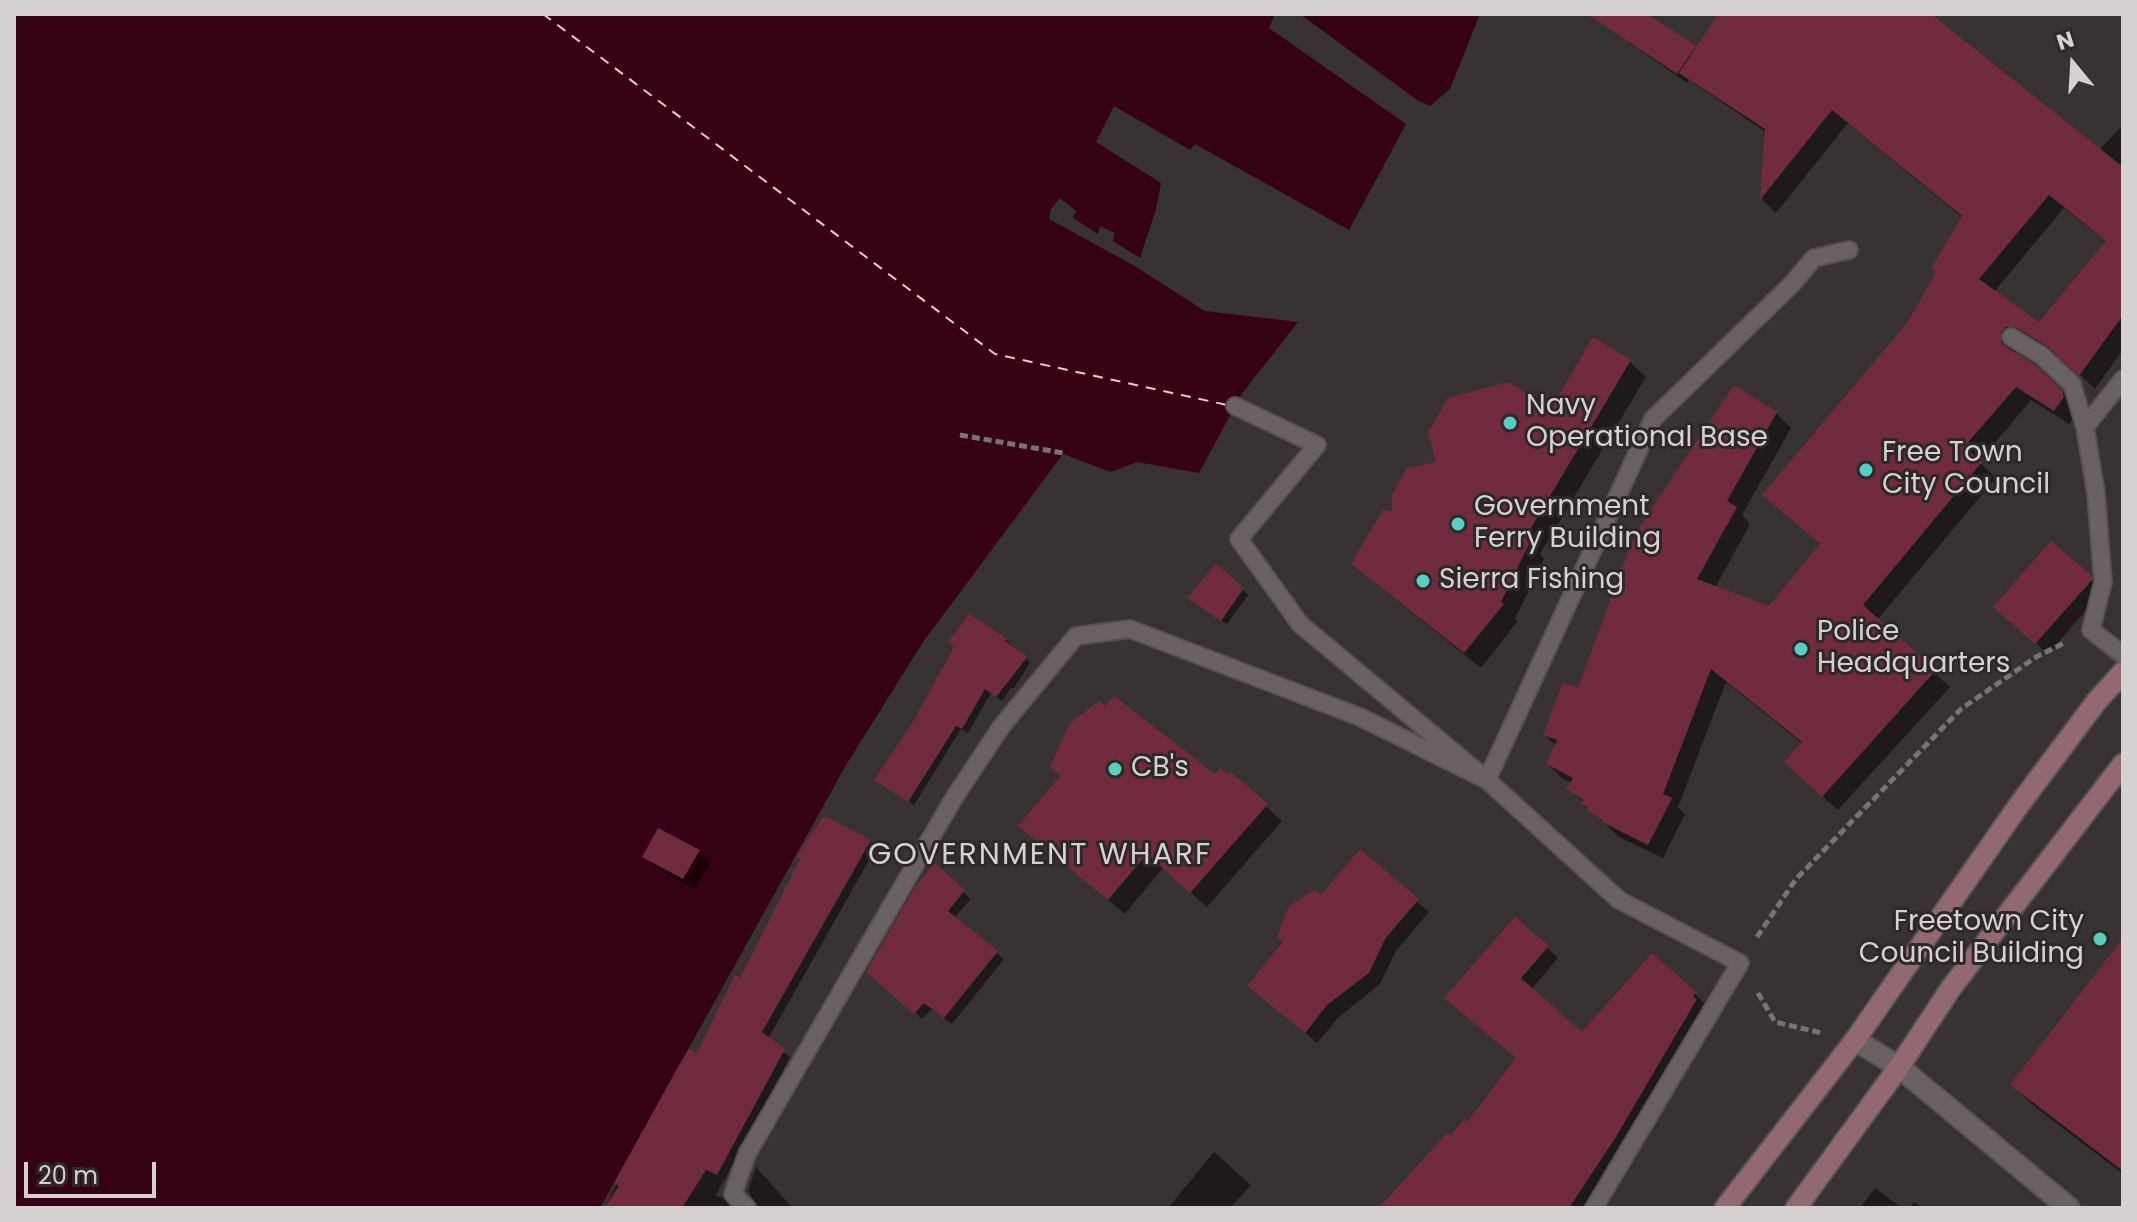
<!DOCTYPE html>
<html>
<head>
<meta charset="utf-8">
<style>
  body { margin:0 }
  #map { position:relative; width:2137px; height:1222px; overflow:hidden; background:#393233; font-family:Poppins,sans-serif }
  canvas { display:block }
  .frame { position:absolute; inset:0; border:16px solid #d5d1d1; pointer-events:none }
  .north { position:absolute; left:2033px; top:24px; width:80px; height:80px; -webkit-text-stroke:6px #2f2829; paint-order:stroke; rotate:342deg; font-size:22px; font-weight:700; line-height:32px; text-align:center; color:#d5d1d1 }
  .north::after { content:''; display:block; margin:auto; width:28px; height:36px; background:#d5d1d1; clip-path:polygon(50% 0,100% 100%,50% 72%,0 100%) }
  .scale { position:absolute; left:24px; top:1162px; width:132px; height:36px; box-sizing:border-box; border:4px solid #d5d1d1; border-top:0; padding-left:10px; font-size:24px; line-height:28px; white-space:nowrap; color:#d5d1d1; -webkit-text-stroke:6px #2f2829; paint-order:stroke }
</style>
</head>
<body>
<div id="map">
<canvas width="2137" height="1222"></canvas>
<div class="frame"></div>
<div class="north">N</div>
<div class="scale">20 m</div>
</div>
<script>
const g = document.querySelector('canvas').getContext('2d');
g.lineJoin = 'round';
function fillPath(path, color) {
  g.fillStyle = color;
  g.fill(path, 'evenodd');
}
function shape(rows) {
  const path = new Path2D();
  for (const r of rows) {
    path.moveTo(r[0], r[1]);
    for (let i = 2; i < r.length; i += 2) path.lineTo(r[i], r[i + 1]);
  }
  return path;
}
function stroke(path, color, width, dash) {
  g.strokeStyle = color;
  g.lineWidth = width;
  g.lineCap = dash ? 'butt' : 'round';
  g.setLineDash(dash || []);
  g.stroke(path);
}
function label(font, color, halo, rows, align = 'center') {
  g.font = font + ' Poppins,sans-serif';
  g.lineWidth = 6;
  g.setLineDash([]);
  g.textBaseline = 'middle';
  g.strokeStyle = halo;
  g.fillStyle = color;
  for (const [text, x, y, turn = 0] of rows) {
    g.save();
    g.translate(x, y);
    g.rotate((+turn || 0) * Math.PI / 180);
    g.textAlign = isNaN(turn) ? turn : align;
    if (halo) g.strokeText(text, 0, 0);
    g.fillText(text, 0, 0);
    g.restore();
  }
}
const water = shape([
  [14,14,1275,14,1269,28,1406,124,1349,230,1195,144,1190,150,1114,106,1096,142,1161,183,1156,209,1140,258,1113,241,1115,233,1100,226,1098,234,1073,218,1076,211,1060,198,1051,209,1049,219,1133,265,1205,311,1298,322,1241,395,1199,473,1137,462,1111,472,1063,454,923,642,846,765,600,1208,14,1208],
  [1300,14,1480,14,1450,89,1430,106,1417,100]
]);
const shadow = shape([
  [1589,14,1643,14,1697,50,1741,14,1930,14,2099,150,2123,125,2123,350,2095,389,2066,361,2033,342,2016,346,2016,354,2061,391,2077,407,2078,412,2069,424,2031,400,1979,462,1996,478,1877,620,1950,687,1838,810,1801,777,1803,744,1726,682,1678,807,1685,814,1663,858,1619,837,1568,788,1572,783,1563,779,1548,764,1556,746,1545,735,1579,691,1776,413,1791,428,1742,515,1750,524,1715,588,1769,609,1821,545,1764,495,1909,323,1938,273,1963,218,1848,123,1776,213,1762,199,1767,133,1689,80,1687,83],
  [2064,208,2107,242,2039,325,1994,292],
  [1594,340,1630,362,1646,377,1540,554,1544,559,1515,619,1518,621,1481,668,1370,579,1354,564,1438,463,1552,411],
  [2090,577,2102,592,2048,654,2007,618],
  [1243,590,1248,595,1227,624,1195,603],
  [1006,640,1030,663,1014,688,1011,688,1002,701,991,693,968,733,961,729,914,805,881,785],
  [1232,775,1282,821,1207,907,1163,868,1125,914,1021,826,1215,777,1229,778],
  [870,842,876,848,768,1039,790,1057,716,1195,721,1198,722,1196,731,1208,604,1208,680,1067,698,1056,741,981],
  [699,852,710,863,695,889,656,868,645,856],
  [1360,852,1429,912,1396,951,1380,984,1339,1017,1317,1043,1250,986],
  [935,866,971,899,954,918,1004,959,952,1024,932,1009,922,1019,876,978],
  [2123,942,2123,1174,2034,1106,2012,1085],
  [1547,947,1558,958,1531,990,1582,1035,1695,994,1706,1005,1587,1208,1381,1208,1467,1125,1518,1059,1458,1009],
  [1214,1152,1251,1185,1230,1208,1168,1208],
  [756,1167,790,1205,794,1208,759,1208,748,1191],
  [1875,1188,1902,1208,1860,1208],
  [1914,1202,1923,1208,1910,1208]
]);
const ferry = shape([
  [543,14,995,354,1227,405]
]);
const building = shape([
  [1587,14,1647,14,1696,46,1677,74],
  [1718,14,1931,14,2123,167,2123,315,2079,376,2048,347,2017,328,2006,327,2001,332,2001,342,2005,346,2034,364,2062,390,2064,397,2054,411,2016,387,1964,447,1982,462,1863,605,1936,670,1822,797,1784,762,1802,742,1711,669,1663,794,1672,798,1648,845,1602,822,1603,820,1586,810,1588,807,1581,803,1583,800,1566,789,1573,778,1546,764,1557,740,1543,735,1563,682,1578,688,1631,544,1646,517,1734,385,1777,412,1727,501,1737,507,1697,579,1769,606,1820,544,1762,495,1908,322,1936,272,1931,269,1962,216,1832,110,1760,200,1765,129,1679,73],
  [2049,195,2106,241,2039,322,1979,279],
  [1593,337,1631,360,1525,538,1530,542,1501,602,1504,604,1464,653,1351,564,1383,510,1392,512,1392,495,1407,468,1436,462,1428,433,1448,398,1508,382,1551,408],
  [2051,541,2092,576,2092,580,2035,644,1993,607],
  [1216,564,1244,588,1221,621,1187,598],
  [969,614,1007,639,1005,641,1026,656,1025,660,996,697,985,689,962,729,956,726,908,802,874,780,914,720,954,647,948,642],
  [1114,696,1215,774,1221,768,1229,775,1231,772,1268,804,1190,893,1147,854,1108,900,1018,826,1060,776,1050,767,1070,723,1099,701,1105,706],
  [824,816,871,840,762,1032,785,1049,717,1175,706,1170,682,1208,604,1208,619,1186,614,1183,678,1067,689,1049,697,1053,735,975,740,978,800,859,796,857],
  [658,828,700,850,683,879,642,857],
  [1360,849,1419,899,1385,939,1369,973,1327,1005,1305,1033,1247,986,1283,942,1277,937,1289,906,1315,890,1321,895],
  [935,863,965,890,948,911,998,951,944,1018,924,1003,914,1014,866,972,915,887],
  [1515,917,1549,946,1521,978,1582,1032,1652,953,1696,992,1693,997,1697,999,1614,1140,1569,1208,1379,1208,1447,1133,1451,1136,1464,1119,1467,1122,1516,1058,1444,998],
  [2123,938,2123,1171,2010,1085]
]);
const path = shape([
  [960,435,1063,453],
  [1757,937,1796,879,1961,709,2036,657,2064,643],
  [1758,993,1775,1022,1822,1033]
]);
const lane = shape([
  [2011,337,2041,355,2072,384,2085,427,2096,493,2103,582,2091,630,2123,655],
  [1235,406,1317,445,1239,539,1300,624,1487,780,1653,419,1791,285,1814,258,1849,250],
  [2085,427,2123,379],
  [747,1208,733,1194,747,1154,954,798,1001,727,1076,636,1130,629,1360,717,1487,780,1619,900,1740,963,1594,1208]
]);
const street = shape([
  [1855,1040,1899,1067,2069,1208]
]);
const secondary = shape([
  [1725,1208,1855,1040,2019,805,2096,702,2123,672],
  [1796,1208,1899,1067,1951,988,2123,764]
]);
const markers = [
  [1510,423,8,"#57cec1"],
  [1866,470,8,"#57cec1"],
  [1458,524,8,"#57cec1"],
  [1423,581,8,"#57cec1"],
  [1801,649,8,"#57cec1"],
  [1115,769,8,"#57cec1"],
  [2100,939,8,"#57cec1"]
];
const poiNames = [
  ["Navy",1526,407],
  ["Operational Base",1526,439],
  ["Free Town",1882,454],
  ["City Council",1882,486],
  ["Government",1474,508],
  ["Ferry Building",1474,540],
  ["Sierra Fishing",1439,581],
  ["Police",1817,633],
  ["Headquarters",1817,665],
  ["CB's",1131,769],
  ["Freetown City",2084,923,"right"],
  ["Council Building",2084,955,"right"]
];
const neighbourhoodNames = [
  ["GOVERNMENT WHARF",1040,856]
];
fillPath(water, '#350315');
fillPath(shadow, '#0007');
stroke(ferry, '#f3c6cf', 2, [10, 8]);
fillPath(building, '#712b3f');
stroke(lane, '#565152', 20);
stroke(street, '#565152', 24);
stroke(secondary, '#565152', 24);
stroke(path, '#797474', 5, [8, 4]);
stroke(lane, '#696162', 16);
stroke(street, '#696162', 20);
stroke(secondary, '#926973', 20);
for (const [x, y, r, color] of markers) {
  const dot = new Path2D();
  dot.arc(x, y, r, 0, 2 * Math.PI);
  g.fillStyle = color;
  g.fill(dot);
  stroke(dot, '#2f2829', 3);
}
label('28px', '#d5d1d1', '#2f2829', poiNames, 'left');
g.letterSpacing = '2px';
label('30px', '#d5d1d1', '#2f2829', neighbourhoodNames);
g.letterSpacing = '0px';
</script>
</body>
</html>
